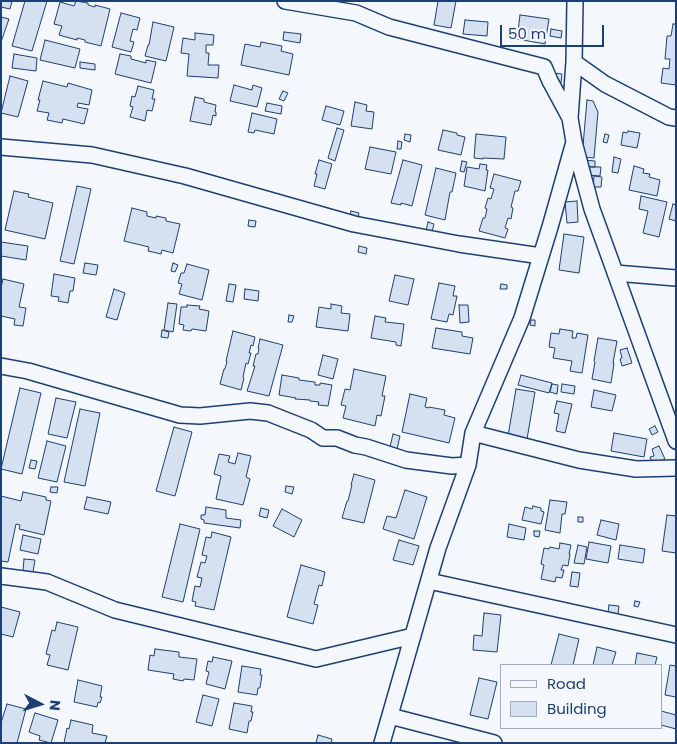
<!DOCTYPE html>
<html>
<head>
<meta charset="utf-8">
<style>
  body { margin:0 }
  #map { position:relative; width:677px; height:744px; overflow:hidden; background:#f4f7fb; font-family:Poppins,sans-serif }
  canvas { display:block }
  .frame { position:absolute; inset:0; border:2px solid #1d3f73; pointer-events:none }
  .legend { position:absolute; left:500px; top:664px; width:162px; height:65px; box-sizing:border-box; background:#f4f7fb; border:1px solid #9eadc5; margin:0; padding:6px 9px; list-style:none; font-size:15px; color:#1d3f73 }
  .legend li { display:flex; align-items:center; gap:10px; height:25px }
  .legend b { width:25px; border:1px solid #9eadc5 }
  .north { position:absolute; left:15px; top:679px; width:50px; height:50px; -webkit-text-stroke:4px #f4f7fb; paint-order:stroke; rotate:95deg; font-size:14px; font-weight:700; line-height:20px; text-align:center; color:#1d3f73 }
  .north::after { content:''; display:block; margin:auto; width:18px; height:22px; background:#1d3f73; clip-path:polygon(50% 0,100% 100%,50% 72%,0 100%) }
  .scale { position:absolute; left:500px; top:25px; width:104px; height:22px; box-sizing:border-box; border:2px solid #1d3f73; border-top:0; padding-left:6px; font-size:15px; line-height:18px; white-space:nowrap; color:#1d3f73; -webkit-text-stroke:4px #f4f7fb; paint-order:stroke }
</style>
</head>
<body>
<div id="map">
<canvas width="677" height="744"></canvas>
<div class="frame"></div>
<ul class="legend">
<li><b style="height:6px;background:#f4f7fb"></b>Road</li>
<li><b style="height:14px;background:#d5e0f0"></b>Building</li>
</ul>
<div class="north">N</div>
<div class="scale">50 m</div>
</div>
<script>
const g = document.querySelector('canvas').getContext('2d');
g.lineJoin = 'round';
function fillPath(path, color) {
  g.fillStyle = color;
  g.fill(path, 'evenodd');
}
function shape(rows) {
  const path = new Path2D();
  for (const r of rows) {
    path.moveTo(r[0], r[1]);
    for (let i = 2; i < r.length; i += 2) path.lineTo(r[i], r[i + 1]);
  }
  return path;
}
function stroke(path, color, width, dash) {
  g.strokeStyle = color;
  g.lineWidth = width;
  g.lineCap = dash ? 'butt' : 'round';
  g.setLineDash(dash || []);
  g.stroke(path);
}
const building = shape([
  [1,1,12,1,10,9,1,7,1,1],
  [25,1,47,1,32,51,12,46,25,1],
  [76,1,88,3,88,5,95,7,95,5,110,9,101,46,85,42,85,40,77,38,77,40,59,35,62,26,54,24,60,2,74,6,76,1],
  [438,1,456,1,451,28,434,25,438,1],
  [121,13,140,18,137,30,133,29,130,41,134,42,131,52,112,47,121,13],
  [520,15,549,19,545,44,517,39,520,15],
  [1,17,9,19,1,42,1,17],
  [465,20,488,22,487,36,463,34,465,20],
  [153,22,174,27,166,61,145,56,148,45,149,45,153,22],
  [673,24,676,24,676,85,661,83,663,68,669,69,670,59,665,59,667,36,671,36,673,24],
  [551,29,562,31,561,38,550,36,551,29],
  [284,32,301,34,300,43,283,40,284,32],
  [195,33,214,35,213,45,206,45,206,53,209,53,208,65,219,65,218,78,187,76,189,54,181,53,183,38,195,40,195,33],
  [45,40,80,49,75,68,40,60,45,40],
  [261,42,282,46,281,51,293,54,289,75,241,65,245,44,260,47,261,42],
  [14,54,37,58,36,71,12,68,14,54],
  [120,54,131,56,131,59,146,63,146,60,156,62,151,83,115,74,120,54],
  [80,62,95,64,95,70,80,68,80,62],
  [554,73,562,74,561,83,553,82,554,73],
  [10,76,28,81,18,117,1,113,10,76],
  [43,81,67,87,68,83,92,90,89,105,78,103,77,107,88,109,84,124,63,119,62,123,47,120,49,113,37,111,40,100,38,100,43,81],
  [234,85,252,90,253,85,262,88,257,107,230,101,234,85],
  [138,86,154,90,152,99,155,99,152,111,147,110,145,121,130,117,133,107,130,106,132,96,135,97,138,86],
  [283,91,288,93,284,101,279,99,283,91],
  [195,97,204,99,204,102,216,105,215,112,216,112,216,116,213,115,211,125,190,121,195,97],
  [587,100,593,101,598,112,594,158,582,157,587,100],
  [355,102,367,105,366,111,374,112,372,129,351,126,355,102],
  [267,103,282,106,281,114,265,111,267,103],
  [326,106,344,111,340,125,322,120,326,106],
  [252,113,277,119,274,134,255,130,254,133,248,132,252,113],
  [337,128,344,130,335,161,328,158,337,128],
  [443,130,457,133,457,135,465,137,461,155,438,150,443,130],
  [628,131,640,133,637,148,621,145,623,132,627,133,628,131],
  [405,134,411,135,410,142,404,140,405,134],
  [476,134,506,137,504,159,483,158,483,159,474,158,476,134],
  [605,134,609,135,607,143,603,142,605,134],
  [398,141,402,142,401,149,397,149,398,141],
  [370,147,396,152,391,174,365,169,370,147],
  [614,157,621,159,618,173,612,172,614,157],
  [319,160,332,164,325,189,314,186,317,174,315,174,319,160],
  [403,160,422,165,412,206,401,203,401,205,391,203,403,160],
  [583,160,595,161,595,167,582,166,583,160],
  [462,161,467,162,464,172,460,171,462,161],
  [480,164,487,165,486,170,488,170,485,191,464,186,467,167,479,169,480,164],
  [634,166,644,169,643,173,650,174,649,177,660,180,657,196,629,190,634,166],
  [589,167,601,167,600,176,588,175,589,167],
  [436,168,456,173,452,192,450,192,445,220,425,215,436,168],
  [494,174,521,181,518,191,515,191,511,207,513,208,511,219,508,218,505,228,508,229,505,238,479,231,483,218,485,218,487,209,485,208,488,198,491,199,494,189,490,188,494,174],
  [594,176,602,177,601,187,593,187,594,176],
  [77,186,91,189,74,264,60,261,77,186],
  [14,191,29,194,28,197,53,203,45,239,5,230,14,191],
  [641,196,667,202,659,237,643,233,648,211,639,209,641,196],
  [577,201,578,222,567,223,565,202,577,201],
  [673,204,676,205,676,221,669,219,673,204],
  [132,208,147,212,147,216,156,218,156,216,166,218,166,221,180,224,173,253,162,250,161,254,148,251,149,247,124,241,132,208],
  [351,211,359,213,358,218,350,215,351,211],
  [249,220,256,221,255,227,248,226,249,220],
  [428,222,434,224,432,232,426,231,428,222],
  [564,234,584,237,579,273,559,270,564,234],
  [1,242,28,246,26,260,1,256,1,242],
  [359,246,367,248,366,254,358,252,359,246],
  [85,263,98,265,96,275,83,273,85,263],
  [173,263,178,265,175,272,171,271,173,263],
  [187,264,209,270,202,300,179,294,182,284,178,283,181,273,184,273,187,264],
  [54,274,75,278,73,291,70,291,68,303,58,301,59,297,51,296,54,274],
  [395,275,414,279,408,305,389,301,395,275],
  [3,279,24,284,19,307,26,308,23,326,14,325,15,319,1,316,1,288,3,279],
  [439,283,455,286,453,296,457,296,453,315,449,314,447,322,431,319,439,283],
  [229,284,236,285,233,302,226,301,229,284],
  [501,284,507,285,507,289,500,289,501,284],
  [114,289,125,293,117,320,106,317,114,289],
  [245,289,259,291,258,301,244,299,245,289],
  [168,303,177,304,173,332,164,330,168,303],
  [331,304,342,306,341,313,350,314,348,331,316,327,319,307,331,309,331,304],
  [187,305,200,306,199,309,209,311,206,331,192,329,191,331,183,330,184,325,179,324,181,307,187,307,187,305],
  [459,305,468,305,469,322,460,323,459,305],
  [289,315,294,316,292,322,288,322,289,315],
  [375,316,386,318,385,322,404,324,401,346,396,345,396,342,371,338,375,316],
  [531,320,535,320,535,326,530,325,531,320],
  [436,328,462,332,462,336,473,338,470,354,432,348,436,328],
  [560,329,573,331,572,338,576,338,577,333,588,335,582,373,570,371,572,361,553,358,555,348,549,347,551,333,559,334,560,329],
  [162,330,169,332,168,338,161,337,162,330],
  [233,331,255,337,253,346,251,345,249,353,251,353,248,364,246,363,243,377,244,378,241,390,220,384,224,369,225,369,227,361,226,361,233,331],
  [598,338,617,341,613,363,614,363,611,383,592,379,595,362,594,361,598,338],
  [260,339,283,345,269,396,247,391,255,366,253,366,256,354,258,354,259,348,258,348,260,339],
  [627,348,632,363,622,366,620,359,622,358,620,350,627,348],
  [323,355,338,359,333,379,318,375,323,355],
  [354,369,386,376,382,396,385,396,381,416,377,415,375,426,343,418,346,406,341,405,345,389,350,390,354,369],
  [282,375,299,378,299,380,315,382,315,385,320,385,320,383,332,385,328,406,318,405,319,402,310,401,310,400,295,399,296,398,279,395,282,375],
  [521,375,552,383,549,393,518,385,521,375],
  [552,384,558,385,557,394,550,392,552,384],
  [562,384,575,386,574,394,561,392,562,384],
  [20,388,41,393,22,474,1,469,20,388],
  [516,389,535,392,527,439,508,436,516,389],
  [594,390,616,395,612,411,591,407,594,390],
  [410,394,427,398,425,407,429,408,429,407,445,410,444,415,455,418,449,443,402,432,410,394],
  [56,398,76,402,67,438,48,434,56,398],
  [557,401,572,404,565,433,556,431,559,414,554,413,557,401],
  [80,409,100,413,85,486,64,482,80,409],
  [655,426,658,432,652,435,649,429,655,426],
  [174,427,192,432,175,496,156,491,174,427],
  [614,433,647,439,644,457,611,451,614,433],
  [393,434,400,436,397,449,390,447,393,434],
  [47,441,66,446,57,482,38,478,47,441],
  [659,446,665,459,653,464,650,457,654,456,652,449,659,446],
  [238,453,251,456,246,477,250,479,243,505,216,499,221,476,214,474,219,454,230,456,228,462,235,464,238,453],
  [31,460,37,461,35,469,29,468,31,460],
  [354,474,375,480,364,523,342,518,347,501,348,501,352,485,351,485,354,474],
  [286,486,294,487,292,494,285,492,286,486],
  [51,487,58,487,57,493,50,492,51,487],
  [405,490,427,497,414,539,383,529,387,516,396,518,405,490],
  [23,492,46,497,46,500,51,501,44,535,19,529,20,525,16,524,8,562,1,561,1,496,21,501,23,492],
  [87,497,111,502,108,514,84,509,87,497],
  [550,500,567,502,565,514,562,514,560,533,545,530,550,500],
  [533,506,541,508,541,511,544,512,541,524,522,520,525,507,532,509,533,506],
  [206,507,226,510,226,518,241,520,240,528,204,523,204,520,201,519,201,515,205,515,206,507],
  [261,508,269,510,267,518,259,516,261,508],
  [282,509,302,520,294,537,273,526,282,509],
  [667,515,676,516,676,553,662,551,667,515],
  [578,517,583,517,583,522,578,522,578,517],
  [601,520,619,524,616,540,597,535,601,520],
  [180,524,200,529,183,602,162,597,180,524],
  [509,524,526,528,524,540,507,537,509,524],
  [534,531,540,531,539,537,534,536,534,531],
  [212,532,231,537,214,610,195,606,196,602,192,601,195,586,200,587,202,578,197,577,201,562,205,563,207,556,202,555,206,537,211,538,212,532],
  [23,535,41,539,38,554,20,550,23,535],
  [399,540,419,546,413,565,393,560,399,540],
  [589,542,611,546,608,563,586,559,589,542],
  [560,543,571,545,569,554,570,554,568,566,563,565,561,570,564,570,562,578,556,577,555,582,541,579,544,565,541,564,544,548,549,549,550,547,559,549,560,543],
  [578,545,587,547,584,564,574,563,578,545],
  [620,545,645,549,643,563,618,559,620,545],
  [24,559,35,560,33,572,23,571,24,559],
  [301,565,325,572,322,586,319,585,314,604,318,605,313,624,287,617,301,565],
  [572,572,580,573,578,587,570,586,572,572],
  [635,601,640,602,638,607,634,606,635,601],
  [609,605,619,606,618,614,608,613,609,605],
  [1,607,20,612,13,637,1,634,1,607],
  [484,613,501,615,497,652,473,650,474,635,482,636,484,613],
  [57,622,78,627,68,670,47,665,50,655,46,654,52,630,55,631,57,622],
  [559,634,579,639,573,665,551,665,559,634],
  [597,647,616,652,612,665,593,665,597,647],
  [155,649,179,652,179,657,197,659,194,680,184,679,183,681,173,679,174,674,148,670,150,655,154,656,155,649],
  [637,653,657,657,655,665,635,665,637,653],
  [213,657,232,661,225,689,206,684,209,672,206,671,208,661,212,662,213,657],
  [676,663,676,697,665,695,670,665,675,666,676,663],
  [242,666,261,669,260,675,262,675,260,688,258,688,257,695,238,692,242,666],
  [479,678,497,682,488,719,470,715,479,678],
  [78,680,102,686,100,697,102,697,100,703,98,702,97,707,74,702,78,680],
  [203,695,219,699,212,726,196,722,203,695],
  [234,703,252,706,251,712,253,712,251,721,249,721,247,733,229,729,234,703],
  [7,704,26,709,17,743,1,743,1,723,7,704],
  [661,711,676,715,676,729,661,725,661,711],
  [35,713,58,720,51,743,39,740,40,736,29,732,35,713],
  [71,720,93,725,92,733,107,736,105,743,64,743,67,728,69,729,71,720],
  [318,735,332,739,331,743,316,743,318,735]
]);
const minor = shape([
  [285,1,356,13,389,27,544,67,550,81,570,118],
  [575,1,574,62,570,118,574,142,592,209,676,441],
  [574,62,605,84,669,117,676,118],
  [1,147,92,155,185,176,354,224,459,244,541,256],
  [615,273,676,278],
  [1,366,28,371,180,415,200,416,250,411,268,413,311,430,323,438,337,438,355,445,366,447,406,460,452,466,468,465],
  [473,433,579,460,636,469,676,468],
  [1,576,47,582,115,610,316,659,413,636],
  [429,581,676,635],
  [390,716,494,743],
  [382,743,438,548,468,465,473,433,522,318,550,227,574,142]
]);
fillPath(building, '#d5e0f0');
stroke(building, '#1d3f73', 1);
stroke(minor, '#1d3f73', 18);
stroke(minor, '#f4f7fb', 15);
</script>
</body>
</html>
